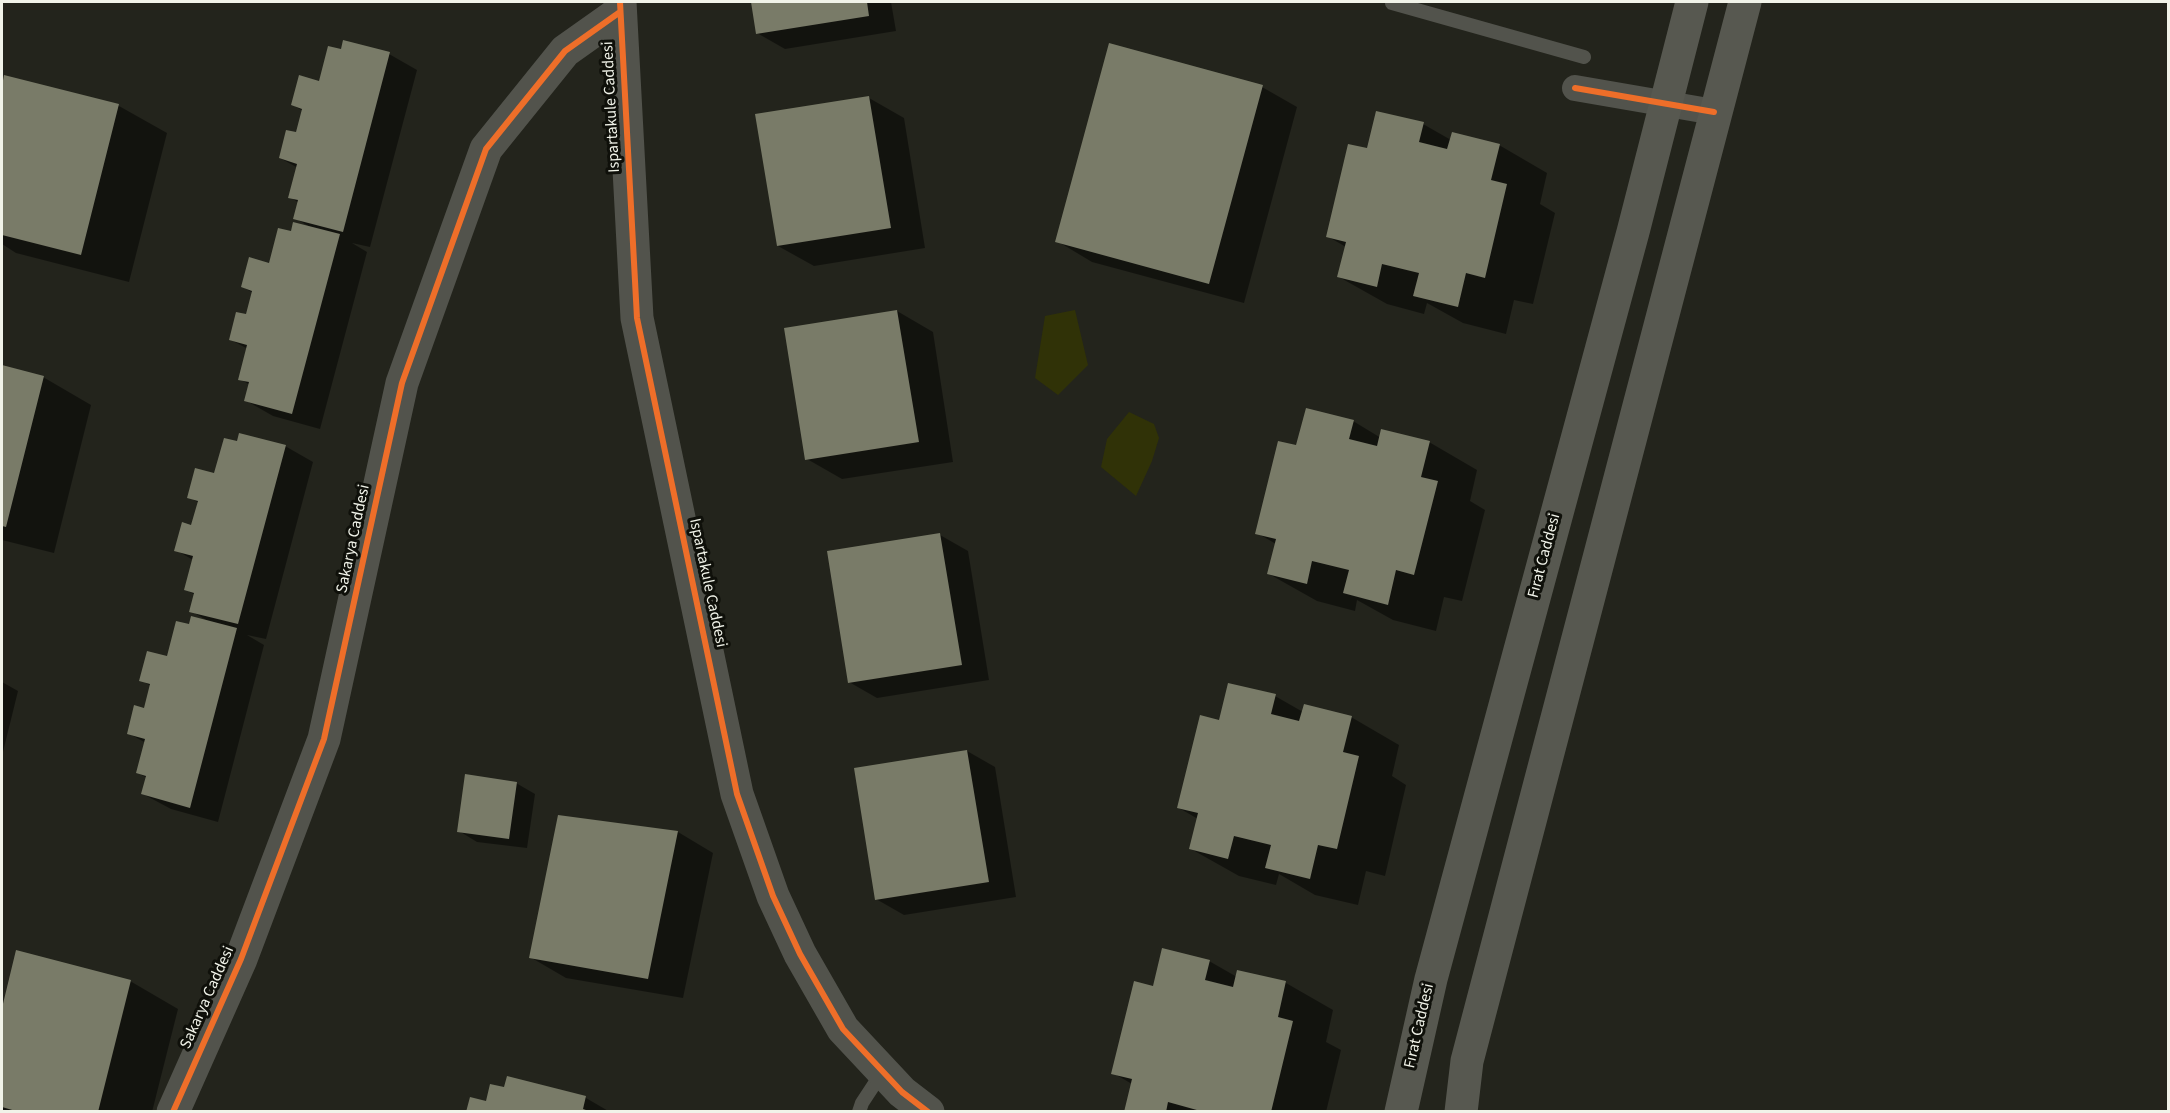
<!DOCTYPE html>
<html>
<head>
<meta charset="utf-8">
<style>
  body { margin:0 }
  #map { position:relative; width:2170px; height:1113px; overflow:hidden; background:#23241c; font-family:"Source Sans 3",sans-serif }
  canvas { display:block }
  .frame { position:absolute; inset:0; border:3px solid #f1f3e9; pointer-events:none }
</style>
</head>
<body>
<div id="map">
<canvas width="2170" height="1113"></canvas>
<div class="frame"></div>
</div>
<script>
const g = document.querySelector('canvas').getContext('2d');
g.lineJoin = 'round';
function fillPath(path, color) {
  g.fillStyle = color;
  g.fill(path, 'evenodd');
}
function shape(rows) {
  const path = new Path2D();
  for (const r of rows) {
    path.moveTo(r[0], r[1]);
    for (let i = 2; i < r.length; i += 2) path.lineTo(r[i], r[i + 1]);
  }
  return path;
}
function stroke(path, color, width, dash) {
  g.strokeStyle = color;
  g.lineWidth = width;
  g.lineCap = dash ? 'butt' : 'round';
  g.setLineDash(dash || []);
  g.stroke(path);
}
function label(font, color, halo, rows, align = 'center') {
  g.font = font + ' "Source Sans 3",sans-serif';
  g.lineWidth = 6;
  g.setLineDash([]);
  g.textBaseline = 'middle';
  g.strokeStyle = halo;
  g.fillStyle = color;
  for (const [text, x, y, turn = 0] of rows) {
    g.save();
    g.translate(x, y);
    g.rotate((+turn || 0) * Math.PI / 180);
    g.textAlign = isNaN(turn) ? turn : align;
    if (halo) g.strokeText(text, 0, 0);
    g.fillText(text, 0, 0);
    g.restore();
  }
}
const green = shape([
  [1075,310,1088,365,1058,395,1035,378,1045,316],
  [1129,412,1154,424,1159,438,1152,461,1136,496,1101,467,1107,439]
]);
const shadow = shape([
  [752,2,891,2,896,31,785,49,757,33],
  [342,51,389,54,417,70,370,247,352,243,367,252,320,429,273,416,245,400,250,385,240,379,248,349,231,340,247,316,253,293,243,287,270,264,292,233,310,227,295,218,299,203,290,197,298,168,280,158,297,134,303,111,293,105,320,83],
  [5,77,119,106,167,133,129,282,16,253,2,244,2,92],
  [1262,87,1297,107,1244,303,1092,262,1057,241],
  [869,98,904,118,925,248,814,266,778,246],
  [1423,124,1451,140,1499,145,1547,173,1540,204,1555,213,1533,304,1514,300,1506,334,1463,323,1427,303,1424,314,1387,304,1339,277,1346,247,1327,236,1368,150],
  [897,311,933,332,953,462,842,479,807,459],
  [2,366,43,377,91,405,54,553,2,540],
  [1353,421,1381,438,1429,442,1477,470,1470,501,1485,510,1462,601,1444,597,1436,631,1393,620,1357,600,1355,611,1317,601,1269,574,1276,544,1257,533,1297,447],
  [285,446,313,462,266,639,247,635,264,645,218,822,171,809,143,794,147,778,138,773,146,743,128,733,145,710,151,686,141,680,168,658,190,626,208,621,191,611,195,595,185,589,193,560,176,550,192,527,199,503,189,497,215,475],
  [940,535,968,551,989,680,877,698,849,682],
  [2,682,18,691,2,756],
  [1275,696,1303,712,1351,717,1399,745,1392,776,1406,785,1385,876,1366,871,1358,905,1315,895,1279,874,1276,885,1239,876,1191,849,1198,819,1179,808,1220,722],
  [967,751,995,767,1016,897,904,915,876,899],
  [516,783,535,794,527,848,477,842,459,831],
  [678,832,713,853,683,998,566,978,530,957],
  [17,952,130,981,178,1009,152,1112,2,1112,2,1015],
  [1209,961,1237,977,1238,971,1286,983,1333,1010,1326,1042,1341,1050,1326,1112,1126,1112,1132,1084,1113,1073,1154,987],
  [508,1078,586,1098,610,1112,468,1112,487,1103,505,1089]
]);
const building = shape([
  [751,2,867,2,869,16,756,34],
  [343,40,390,52,343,232,293,219,298,200,288,198,297,164,279,158,286,130,296,132,302,109,291,105,299,75,319,81,328,46,341,49],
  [1109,43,1263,85,1209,284,1055,242],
  [4,75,119,104,81,255,2,235,2,86],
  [869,96,891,228,777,246,755,114],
  [1376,111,1424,122,1419,142,1447,149,1452,132,1500,144,1491,180,1507,184,1485,278,1466,273,1458,307,1413,296,1419,273,1382,264,1377,287,1337,277,1346,242,1326,237,1348,144,1367,148],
  [293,222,340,234,292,414,244,401,249,382,238,380,247,345,229,340,236,312,246,314,252,291,241,287,249,257,269,263,278,228,291,231],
  [897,310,919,442,805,460,784,328],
  [2,365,44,376,6,527,2,526],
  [1306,408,1354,420,1349,439,1377,446,1381,429,1430,441,1421,477,1438,481,1414,575,1396,570,1388,605,1343,593,1349,570,1312,561,1307,584,1267,574,1276,539,1255,534,1278,441,1296,445],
  [239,433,286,445,238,624,189,612,194,593,184,590,193,556,174,551,182,522,191,525,198,501,187,498,195,468,214,473,224,438,237,441],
  [940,533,962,665,848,683,827,551],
  [191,616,237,628,190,808,141,794,146,776,136,773,145,739,127,734,134,705,144,708,150,684,139,681,147,651,167,656,176,621,189,624],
  [1228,683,1276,694,1271,714,1299,721,1304,704,1352,716,1343,752,1359,756,1337,849,1318,845,1310,879,1265,868,1271,845,1234,836,1228,859,1189,849,1198,813,1177,808,1200,715,1219,720],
  [967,750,989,882,875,900,854,768],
  [465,774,517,782,509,839,457,832],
  [558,815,678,831,648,979,529,958],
  [1162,948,1210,960,1205,980,1233,987,1237,970,1286,981,1278,1017,1293,1021,1271,1112,1204,1112,1168,1102,1166,1112,1124,1112,1132,1079,1111,1074,1134,981,1153,986],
  [16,950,131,980,98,1112,19,1112,2,1107,2,1008],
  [507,1076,586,1096,583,1109,592,1112,466,1112,470,1097,486,1101,490,1084,504,1087]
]);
const service = shape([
  [1392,3,1584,57],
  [859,1112,862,1103,883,1071]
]);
const minor = shape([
  [1575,88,1714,112]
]);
const tertiary = shape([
  [620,2,637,318,737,794,773,896,800,954,843,1029,902,1092,928,1112],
  [173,1112,241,959,324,739,402,383,486,149,565,51,620,12]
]);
const secondary = shape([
  [1401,1112,1431,979,1633,232,1692,2],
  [1461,1112,1467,1061,1745,2]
]);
const cycleway = shape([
  [620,2,637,318,737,794,773,896,800,954,843,1029,902,1092,928,1112],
  [1575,88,1714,112],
  [173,1112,241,959,324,739,402,383,486,149,565,51,620,12]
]);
const streetNames = [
  ["Ispartakule Caddesi",612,107,-93],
  ["Sakarya Caddesi",354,539,-78],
  ["Fırat Caddesi",1545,556,-75],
  ["Ispartakule Caddesi",707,583,78],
  ["Sakarya Caddesi",208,998,-66],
  ["Fırat Caddesi",1420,1026,-77]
];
fillPath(green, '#303207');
fillPath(shadow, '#0007');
fillPath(building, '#797b68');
stroke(service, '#52534c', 14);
stroke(minor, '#52534c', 26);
stroke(tertiary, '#52534c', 33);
stroke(secondary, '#575850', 33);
stroke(cycleway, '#ee6e29', 6);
label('16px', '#f1f3e9', '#0f100a', streetNames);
</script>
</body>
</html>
